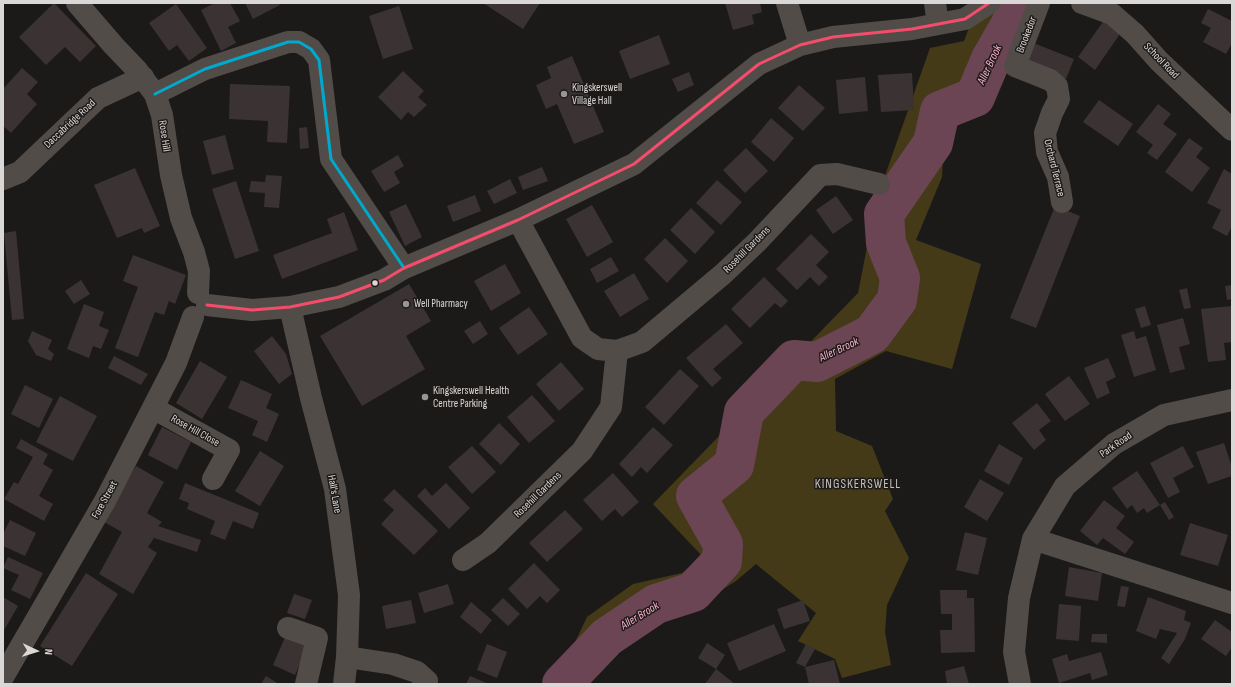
<!DOCTYPE html>
<html>
<head>
<meta charset="utf-8">
<style>
  body { margin:0 }
  #map { position:relative; width:1235px; height:687px; overflow:hidden; background:#1c1a19; font-family:"Sofia Sans Condensed",sans-serif }
  canvas { display:block }
  .frame { position:absolute; inset:0; border:4px solid #dad8d7; pointer-events:none }
  .north { position:absolute; left:16px; top:631px; width:40px; height:40px; -webkit-text-stroke:3px #1d1a18; paint-order:stroke; rotate:94deg; font-size:11px; font-weight:700; line-height:16px; text-align:center; color:#dad8d7 }
  .north::after { content:''; display:block; margin:auto; width:14px; height:18px; background:#dad8d7; clip-path:polygon(50% 0,100% 100%,50% 72%,0 100%) }
</style>
</head>
<body>
<div id="map">
<canvas width="1235" height="687"></canvas>
<div class="frame"></div>
<div class="north">N</div>
</div>
<script>
const g = document.querySelector('canvas').getContext('2d');
g.lineJoin = 'round';
function fillPath(path, color) {
  g.fillStyle = color;
  g.fill(path, 'evenodd');
}
function shape(rows) {
  const path = new Path2D();
  for (const r of rows) {
    path.moveTo(r[0], r[1]);
    for (let i = 2; i < r.length; i += 2) path.lineTo(r[i], r[i + 1]);
  }
  return path;
}
function stroke(path, color, width, dash) {
  g.strokeStyle = color;
  g.lineWidth = width;
  g.lineCap = dash ? 'butt' : 'round';
  g.setLineDash(dash || []);
  g.stroke(path);
}
function label(font, color, halo, rows, align = 'center') {
  g.font = font + ' "Sofia Sans Condensed",sans-serif';
  g.lineWidth = 3;
  g.setLineDash([]);
  g.textBaseline = 'middle';
  g.strokeStyle = halo;
  g.fillStyle = color;
  for (const [text, x, y, turn = 0] of rows) {
    g.save();
    g.translate(x, y);
    g.rotate((+turn || 0) * Math.PI / 180);
    g.textAlign = isNaN(turn) ? turn : align;
    if (halo) g.strokeText(text, 0, 0);
    g.fillText(text, 0, 0);
    g.restore();
  }
}
const green = shape([
  [1000,4,1029,5,984,113,945,119,942,177,916,240,981,264,952,369,886,351,835,379,836,431,872,446,893,499,885,511,909,558,887,605,885,632,891,665,842,678,835,659,798,641,816,613,756,564,736,581,709,598,637,624,573,684,555,684,587,617,633,584,682,573,702,556,653,504,858,293,876,201,930,48,964,41,972,20]
]);
const river = shape([
  [562,684,607,637,656,604,693,592,722,561,723,544,696,496,734,465,744,412,794,360,817,362,872,334,897,300,900,278,886,243,884,214,933,143,940,111,975,97,991,59,1010,26,1019,3]
]);
const building = shape([
  [54,3,96,46,80,62,65,47,46,65,19,37],
  [215,3,230,3,240,21,228,27,236,43,221,51,201,10],
  [245,3,279,3,280,5,253,19],
  [483,3,540,3,523,29],
  [725,3,760,3,762,12,752,15,754,24,733,30],
  [176,4,207,48,189,61,177,45,169,51,149,23],
  [399,6,413,49,383,59,369,16],
  [1208,9,1232,21,1232,43,1226,54,1203,42,1211,28,1201,23],
  [1105,19,1122,31,1095,70,1078,57],
  [659,35,670,64,630,79,619,51],
  [1031,42,1074,59,1066,79,1023,62],
  [572,56,604,132,574,144,557,104,546,109,536,85,551,78,547,67],
  [22,68,38,82,27,94,37,104,11,133,3,126,3,89],
  [403,71,424,91,418,97,427,105,414,117,408,112,401,120,378,97],
  [689,72,694,85,678,92,672,79],
  [912,73,914,110,881,112,878,75],
  [865,77,868,111,839,114,836,80],
  [230,84,290,86,287,143,267,142,268,121,229,119],
  [799,85,825,108,803,131,778,108],
  [1099,100,1133,124,1118,146,1083,122],
  [1158,104,1171,114,1163,124,1177,134,1157,160,1147,153,1153,145,1136,132],
  [771,118,794,138,774,162,751,142],
  [307,127,309,148,300,149,299,128],
  [225,135,234,169,212,175,203,141],
  [1189,138,1203,148,1196,157,1210,168,1192,192,1165,172],
  [746,148,768,171,745,193,723,170],
  [398,155,404,166,394,172,400,183,384,192,371,171],
  [542,167,548,181,523,190,518,177],
  [135,168,160,226,144,233,142,228,117,238,94,185],
  [1224,169,1232,174,1232,226,1227,236,1212,228,1221,210,1207,203],
  [266,175,282,176,279,208,264,207,265,193,249,192,251,181,265,182],
  [510,179,517,193,494,204,487,191],
  [717,180,742,202,721,225,696,203],
  [236,181,259,251,235,259,212,189],
  [475,195,481,211,453,222,447,206],
  [836,196,853,220,833,234,816,210],
  [406,204,422,237,405,246,389,212],
  [592,205,613,242,587,257,566,219],
  [1055,206,1080,216,1036,328,1010,318],
  [691,208,715,232,695,254,670,230],
  [344,212,358,250,282,279,273,255,332,233,327,219],
  [16,231,24,319,12,320,4,233],
  [811,234,829,252,816,265,828,277,819,286,810,277,797,290,776,269],
  [665,238,688,261,667,283,644,259],
  [133,255,186,275,175,304,169,301,164,315,155,312,138,357,115,348,138,287,123,281],
  [611,257,619,271,597,283,590,269],
  [505,264,521,293,491,311,474,281],
  [634,273,649,299,620,317,604,291],
  [764,277,788,301,781,308,775,303,750,328,731,309],
  [81,280,90,294,74,304,65,291],
  [409,284,431,321,406,336,425,369,362,406,320,336],
  [1232,285,1232,299,1227,300,1225,286],
  [1187,288,1191,308,1184,309,1179,290],
  [84,304,104,312,99,326,109,330,101,349,93,346,89,358,67,349],
  [1145,306,1151,325,1141,328,1135,309],
  [1232,306,1232,342,1224,343,1226,360,1208,362,1201,309],
  [529,307,548,334,518,355,499,328],
  [1183,318,1190,344,1179,347,1185,369,1170,373,1157,325],
  [480,321,488,334,473,344,464,331],
  [726,324,743,343,713,369,722,378,712,387,686,358],
  [32,331,52,340,48,349,54,354,51,361,36,355,28,341],
  [1134,331,1136,339,1146,336,1156,370,1134,377,1121,335],
  [272,336,286,354,292,374,279,384,254,351],
  [114,356,148,374,141,385,108,368],
  [1108,358,1116,377,1106,382,1110,393,1097,399,1084,368],
  [200,361,227,377,202,419,176,403],
  [561,362,584,389,559,411,536,384],
  [680,369,699,386,664,425,645,407],
  [1069,376,1090,404,1065,421,1045,394],
  [241,380,272,394,266,408,279,414,267,442,252,435,258,421,228,408],
  [25,385,53,399,39,428,11,414],
  [532,395,555,421,529,443,507,417],
  [60,396,97,416,73,461,36,442],
  [1037,403,1051,421,1039,430,1046,440,1034,450,1012,423],
  [499,423,520,444,501,465,479,444],
  [162,427,191,442,177,470,148,455],
  [653,427,673,445,647,473,641,467,632,477,619,464],
  [21,439,48,454,43,464,53,470,39,496,53,504,44,521,4,499,14,482,18,484,33,457,16,448],
  [1224,443,1232,467,1232,476,1208,484,1196,452],
  [999,444,1023,458,1009,485,984,471],
  [472,446,496,472,472,494,448,467],
  [1183,446,1194,467,1173,478,1180,492,1168,498,1150,463],
  [260,451,284,466,260,506,235,491],
  [136,466,164,482,147,513,162,522,158,526,201,540,197,552,154,538,148,547,157,553,133,594,99,574,122,532,104,522],
  [1137,471,1160,505,1147,513,1144,508,1137,513,1132,505,1127,509,1112,488],
  [613,473,639,502,622,517,615,509,602,521,583,500],
  [980,479,1004,493,987,521,964,507],
  [185,483,259,513,253,529,233,521,225,540,210,534,215,521,187,509,189,503,179,499],
  [446,483,470,508,449,529,417,496,425,488,432,496],
  [394,489,438,531,414,555,381,524,394,510,383,500],
  [1104,500,1125,516,1116,528,1134,542,1125,554,1103,538,1097,545,1080,531],
  [1165,502,1174,517,1169,520,1160,505],
  [565,510,583,529,547,562,529,543],
  [10,520,36,533,25,556,3,546,3,534],
  [1190,523,1228,535,1218,566,1180,555],
  [965,532,987,538,978,575,956,570],
  [8,557,43,573,30,599,11,590,19,575,3,568],
  [534,563,560,590,547,603,540,596,527,609,508,589],
  [1069,567,1102,573,1098,601,1065,596],
  [86,573,118,594,72,666,40,646],
  [448,584,454,604,424,613,418,593],
  [1121,586,1129,587,1125,607,1117,606],
  [940,590,967,590,967,598,974,598,975,652,941,653,940,630,952,630,952,614,941,614],
  [294,594,312,600,305,619,287,613],
  [3,597,18,606,3,632],
  [1148,597,1186,611,1184,620,1191,623,1185,639,1169,664,1161,658,1177,633,1160,629,1156,639,1136,631],
  [503,598,520,614,508,626,491,610],
  [411,600,416,623,386,629,382,606],
  [803,600,810,621,784,629,777,609],
  [471,602,492,620,481,634,460,617],
  [1059,604,1081,606,1079,641,1056,639],
  [1215,620,1232,632,1232,647,1226,656,1201,639],
  [774,624,786,651,739,671,727,643],
  [1092,634,1107,634,1107,643,1091,642],
  [286,635,308,645,295,675,273,665],
  [707,643,725,655,716,669,698,658],
  [487,644,507,652,497,678,477,670],
  [806,644,815,649,805,667,834,660,840,684,809,684,805,667,796,663],
  [1101,652,1108,675,1092,680,1090,673,1059,683,1052,659,1067,654,1069,661],
  [964,666,969,684,947,684,945,671],
  [716,669,735,684,705,684],
  [266,676,279,684,261,684],
  [470,676,489,684,466,684]
]);
const street = shape([
  [77,3,114,46,136,69,155,94,162,115,171,175,181,218,194,252,199,271,198,293],
  [787,3,800,45],
  [935,3,938,24],
  [1039,3,1015,66,1050,80,1057,86,1059,99,1052,113,1045,133,1047,152,1058,177,1062,202],
  [1082,3,1112,14,1135,34,1159,61,1232,130],
  [155,94,205,69,288,42,299,42,311,49,319,60,331,159,404,268],
  [3,179,20,172,98,98,143,77],
  [518,220,582,338,598,349,617,351],
  [207,305,252,310,290,307,339,297,384,280,404,268,518,220,634,164,759,64,800,45,833,37,912,29,965,19,989,3],
  [290,307,311,398,335,489,349,595,347,657,344,684],
  [153,408,229,450,213,479],
  [1033,539,1232,603],
  [463,560,488,543,582,451,611,407,617,351,642,342,723,274,757,242,820,175,837,174,879,184],
  [288,628,317,638,306,684],
  [347,657,393,664,417,672,427,681,426,684],
  [3,677,105,501,176,363,193,317],
  [1020,684,1014,652,1019,598,1033,539,1065,486,1114,444,1164,415,1232,400]
]);
const bus1 = shape([
  [155,94,205,69,288,42,299,42,311,49,319,60,331,159,404,268]
]);
const bus2 = shape([
  [207,305,252,310,290,307,339,297,384,280,404,268,518,220,634,164,759,64,800,45,833,37,912,29,965,19,989,3]
]);
const markers = [
  [564,94,4,"#989694"],
  [375,283,3.5,"#dad8d7"],
  [406,304,4,"#989694"],
  [425,397,4,"#989694"]
];
const streetNames = [
  ["Brookedor",1027,35,-69],
  ["School Road",1161,61,46],
  ["Daccabridge Road",70,124,-43],
  ["Rose Hill",164,136,82],
  ["Orchard Terrace",1054,168,76],
  ["Rosehill Gardens",747,250,-45],
  ["Rose Hill Close",195,431,29],
  ["Park Road",1116,445,-35],
  ["Hall's Lane",334,494,80],
  ["Rosehill Gardens",538,495,-44],
  ["Fore Street",105,500,-61]
];
const poiNames = [
  ["Kingskerswell",572,88],
  ["Village Hall",572,101],
  ["Well Pharmacy",414,304],
  ["Kingskerswell Health",433,391],
  ["Centre Parking",433,404]
];
const waterNames = [
  ["Aller Brook",990,65,-65],
  ["Aller Brook",839,350,-25],
  ["Aller Brook",640,616,-31]
];
const quarterNames = [
  ["KINGSKERSWELL",858,485]
];
fillPath(green, '#453a17');
stroke(river, '#6c4555', 40);
fillPath(building, '#3b3233');
stroke(street, '#514c48', 22);
stroke(bus1, '#00a9ce', 3);
stroke(bus2, '#f44d6c', 3);
for (const [x, y, r, color] of markers) {
  const dot = new Path2D();
  dot.arc(x, y, r, 0, 2 * Math.PI);
  g.fillStyle = color;
  g.fill(dot);
  stroke(dot, '#1d1a18', 1.5);
}
label('11px', '#dad8d7', '#1d1a18', streetNames);
label('11px', '#dad8d7', '#1d1a18', poiNames, 'left');
label('italic 12px', '#fab0ce', '#1d1a18', waterNames);
g.letterSpacing = '1px';
label('13px', '#c4c0be', '#1d1a18', quarterNames);
g.letterSpacing = '0px';
</script>
</body>
</html>
